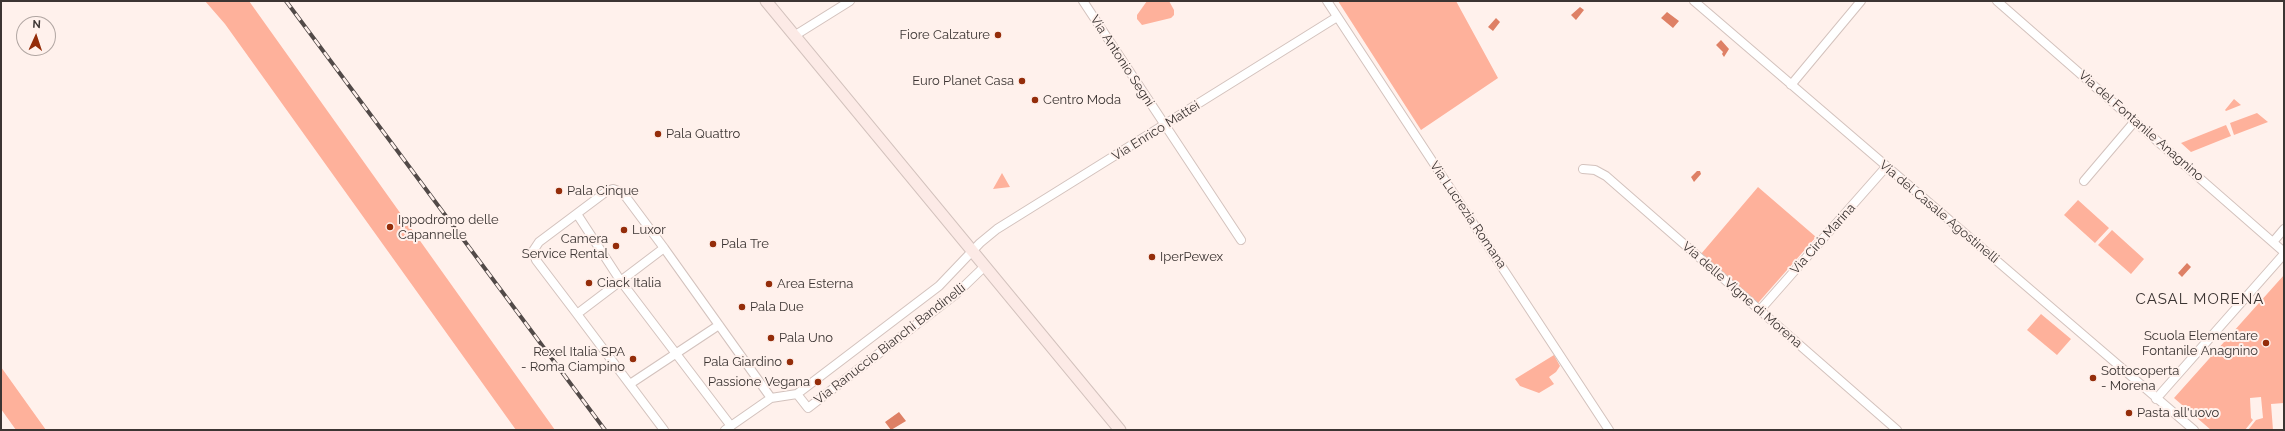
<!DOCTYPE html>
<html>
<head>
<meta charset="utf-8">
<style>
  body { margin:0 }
  #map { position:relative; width:2285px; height:431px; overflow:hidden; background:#fff1ec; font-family:Raleway,sans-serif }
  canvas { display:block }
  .frame { position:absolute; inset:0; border:2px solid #3c3533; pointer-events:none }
  .north { position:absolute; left:16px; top:16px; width:40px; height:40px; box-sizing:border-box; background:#fff1ec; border:1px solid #b1a6a2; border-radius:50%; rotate:3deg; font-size:11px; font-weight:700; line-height:16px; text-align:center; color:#3c3533 }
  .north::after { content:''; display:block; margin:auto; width:14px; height:18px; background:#942d0a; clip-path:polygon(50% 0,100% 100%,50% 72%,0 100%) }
</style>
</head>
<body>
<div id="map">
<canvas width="2285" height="431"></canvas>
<div class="frame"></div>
<div class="north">N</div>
</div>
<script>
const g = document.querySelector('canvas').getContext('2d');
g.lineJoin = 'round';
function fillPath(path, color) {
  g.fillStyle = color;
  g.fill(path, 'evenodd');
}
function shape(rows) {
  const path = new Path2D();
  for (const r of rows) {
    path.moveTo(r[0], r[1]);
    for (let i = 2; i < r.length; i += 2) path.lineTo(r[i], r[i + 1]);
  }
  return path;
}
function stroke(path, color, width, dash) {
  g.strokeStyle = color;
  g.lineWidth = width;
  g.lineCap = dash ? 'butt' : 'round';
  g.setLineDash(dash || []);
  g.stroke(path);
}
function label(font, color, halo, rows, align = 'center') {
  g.font = font + ' Raleway,sans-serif';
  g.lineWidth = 4;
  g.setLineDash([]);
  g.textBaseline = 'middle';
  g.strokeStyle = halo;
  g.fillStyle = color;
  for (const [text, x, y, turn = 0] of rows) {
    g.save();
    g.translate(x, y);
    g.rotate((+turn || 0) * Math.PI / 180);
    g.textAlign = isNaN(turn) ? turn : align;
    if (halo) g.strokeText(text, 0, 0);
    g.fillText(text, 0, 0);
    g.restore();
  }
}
const green = shape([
  [205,1,249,1,555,430,516,430,225,24],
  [1147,1,1169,1,1174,10,1174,15,1171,18,1142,25,1137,19,1137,15],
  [1338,1,1456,1,1498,78,1421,130],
  [2234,99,2241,105,2226,111,2225,110],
  [2257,113,2268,122,2234,135,2230,123],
  [2226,125,2231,136,2191,152,2181,143],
  [1002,173,1010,187,993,189],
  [1758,187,1816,237,1758,303,1701,254],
  [2078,200,2109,228,2095,243,2064,215],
  [2112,230,2144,259,2131,274,2098,245],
  [2284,275,2284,403,2271,404,2273,430,2248,430,2256,420,2263,418,2261,397,2250,398,2251,418,2253,420,2245,430,2211,430,2174,398],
  [2041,314,2071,339,2057,355,2027,330],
  [1554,355,1560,366,1556,372,1549,377,1554,384,1539,393,1520,386,1515,379],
  [1,367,46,430,16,430,1,409]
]);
const water = shape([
  [1580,7,1584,10,1576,20,1571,15],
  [1667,12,1679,21,1673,28,1661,18],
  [1496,18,1500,22,1493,31,1488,27],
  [1721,40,1729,49,1724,57,1722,54,1723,52,1716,45],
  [1697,171,1700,171,1701,174,1694,182,1691,177],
  [2187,263,2191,267,2182,277,2178,273],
  [899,412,906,421,891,430,885,422]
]);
const street = shape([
  [1083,1,1241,240],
  [1327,1,1609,430],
  [1694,1,2194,430],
  [1997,1,2284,252],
  [794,36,850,1],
  [1791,85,1861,1],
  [1583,169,1595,170,1606,176,1897,430],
  [2084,181,2135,121],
  [577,214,620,280,731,426],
  [2273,242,2284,229],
  [1760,310,1886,167],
  [577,314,536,260,533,251,539,242,607,191,613,189,623,193,664,248],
  [630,384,719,325],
  [797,394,808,408,956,294,985,266],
  [2156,399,2284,254],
  [664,430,577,314,664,248,771,398],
  [725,430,771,398,797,394,939,286,980,243,997,229,1337,17]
]);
const secondary = shape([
  [766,1,1120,430]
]);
const rail = shape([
  [286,1,605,430]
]);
const markers = [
  [998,35,4,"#942d0a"],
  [1022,81,4,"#942d0a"],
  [1035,100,4,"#942d0a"],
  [658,134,4,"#942d0a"],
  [559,191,4,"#942d0a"],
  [390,227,4,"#942d0a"],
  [624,230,4,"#942d0a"],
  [713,244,4,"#942d0a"],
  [616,246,4,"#942d0a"],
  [1152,257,4,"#942d0a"],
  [589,283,4,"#942d0a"],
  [769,284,4,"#942d0a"],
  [742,307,4,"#942d0a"],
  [771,338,4,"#942d0a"],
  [2266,343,4,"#942d0a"],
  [633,359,4,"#942d0a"],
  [790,362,4,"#942d0a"],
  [2093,378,4,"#942d0a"],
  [818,382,4,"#942d0a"],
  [2129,413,4,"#942d0a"]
];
const poiNames = [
  ["Fiore Calzature",990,35,"right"],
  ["Euro Planet Casa",1014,81,"right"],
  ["Centro Moda",1043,100],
  ["Pala Quattro",666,134],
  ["Pala Cinque",567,191],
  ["Ippodromo delle",398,220],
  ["Capannelle",398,235],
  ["Luxor",632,230],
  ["Camera",608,239,"right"],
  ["Service Rental",608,254,"right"],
  ["Pala Tre",721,244],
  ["IperPewex",1160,257],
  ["Ciack Italia",597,283],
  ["Area Esterna",777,284],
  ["Pala Due",750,307],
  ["Scuola Elementare",2258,336,"right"],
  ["Fontanile Anagnino",2258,351,"right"],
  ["Pala Uno",779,338],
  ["Rexel Italia SPA",625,352,"right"],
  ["- Roma Ciampino",625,367,"right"],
  ["Pala Giardino",782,362,"right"],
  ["Sottocoperta",2101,371],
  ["- Morena",2101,386],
  ["Passione Vegana",810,382,"right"],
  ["Pasta all'uovo",2137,413]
];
const streetNames = [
  ["Via Antonio Segni",1122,61,57],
  ["Via del Fontanile Anagnino",2141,126,41],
  ["Via Enrico Mattei",1156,131,-32],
  ["Via del Casale Agostinelli",1939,212,40],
  ["Via Lucrezia Romana",1468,215,56],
  ["Via Cirò Marina",1823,239,-48],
  ["Via delle Vigne di Morena",1742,295,41],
  ["Via Ranuccio Bianchi Bandinelli",890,344,-38]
];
const quarterNames = [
  ["CASAL MORENA",2200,299]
];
fillPath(green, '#feb19b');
fillPath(water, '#de8065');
stroke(street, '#d3c2bd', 10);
stroke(secondary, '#d3c2bd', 13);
stroke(street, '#fff', 8);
stroke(secondary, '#fceae6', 11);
stroke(rail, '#524a48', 4);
stroke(rail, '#fff1ec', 2.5, [8]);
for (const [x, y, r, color] of markers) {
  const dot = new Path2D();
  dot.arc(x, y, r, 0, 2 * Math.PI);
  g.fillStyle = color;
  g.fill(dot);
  stroke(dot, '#fff1ec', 1.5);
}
label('13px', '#3c3533', '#fff1ec', poiNames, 'left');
label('13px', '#3c3533', '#fff1ec', streetNames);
g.letterSpacing = '1px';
label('15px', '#3c3533', '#fff1ec', quarterNames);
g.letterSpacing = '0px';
</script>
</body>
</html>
